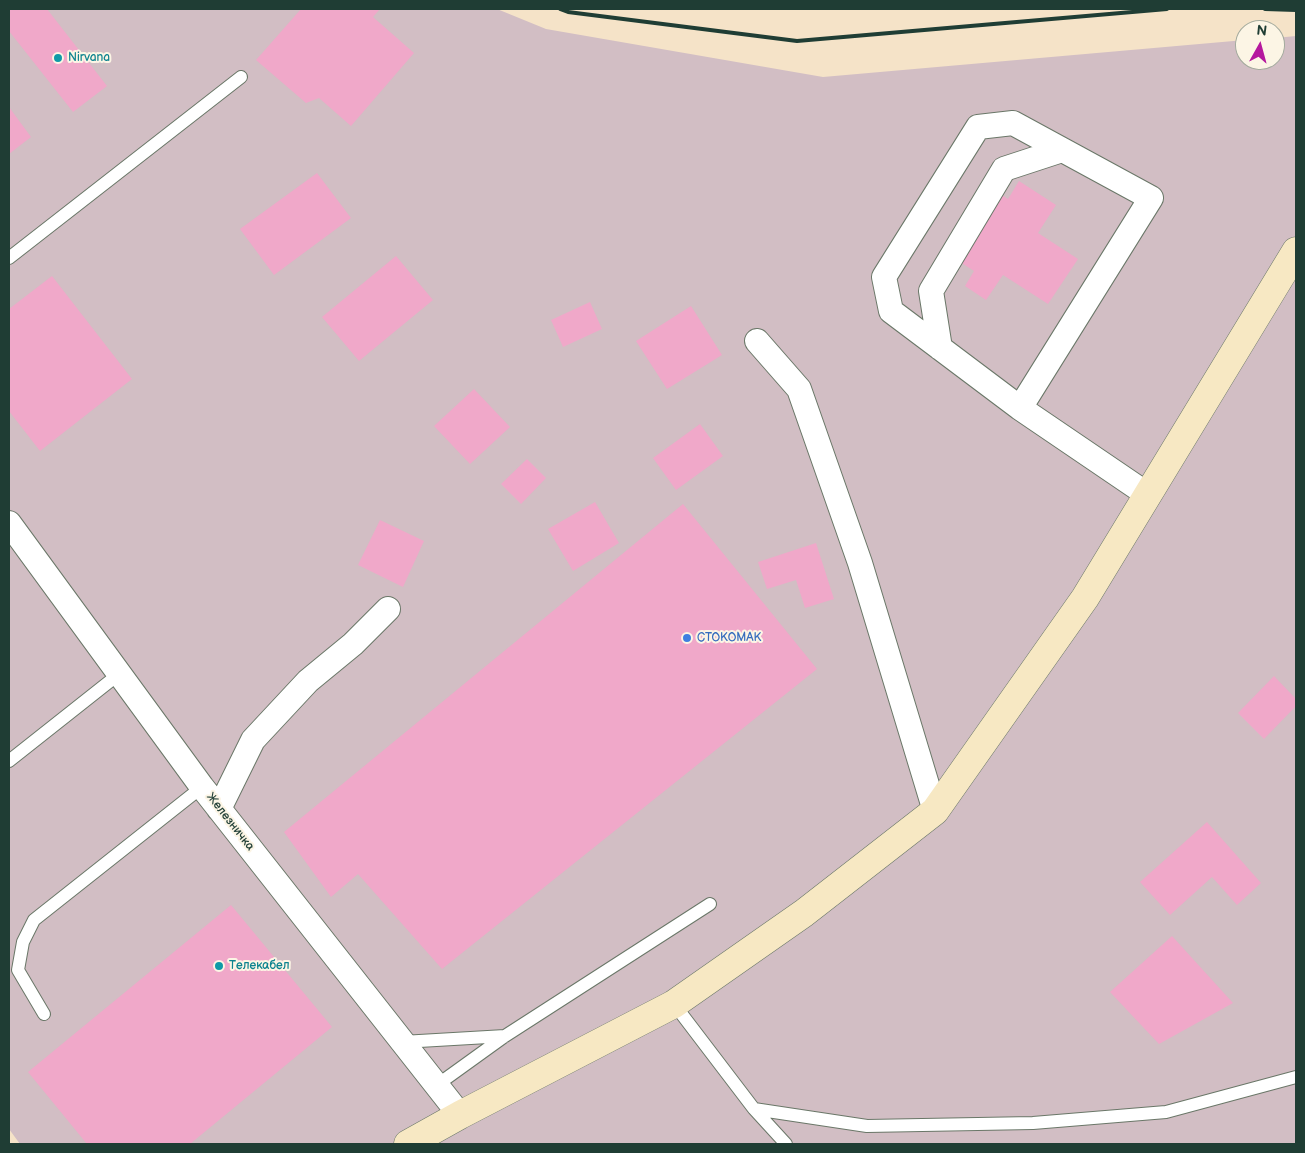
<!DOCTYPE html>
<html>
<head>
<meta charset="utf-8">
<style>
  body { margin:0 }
  #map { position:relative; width:1305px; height:1153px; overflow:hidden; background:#f5e3c8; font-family:"Balsamiq Sans",sans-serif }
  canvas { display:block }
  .frame { position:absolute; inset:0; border:10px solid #1f3d34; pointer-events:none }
  .north { position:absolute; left:1235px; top:20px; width:50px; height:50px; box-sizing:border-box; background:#fcf5e5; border:1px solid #a4ab9e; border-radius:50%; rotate:7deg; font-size:14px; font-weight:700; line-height:20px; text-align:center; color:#1f3d34 }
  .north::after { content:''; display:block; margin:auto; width:18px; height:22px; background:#b5179e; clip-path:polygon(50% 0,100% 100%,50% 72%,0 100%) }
</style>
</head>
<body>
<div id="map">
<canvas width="1305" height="1153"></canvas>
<div class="frame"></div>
<div class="north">N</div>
</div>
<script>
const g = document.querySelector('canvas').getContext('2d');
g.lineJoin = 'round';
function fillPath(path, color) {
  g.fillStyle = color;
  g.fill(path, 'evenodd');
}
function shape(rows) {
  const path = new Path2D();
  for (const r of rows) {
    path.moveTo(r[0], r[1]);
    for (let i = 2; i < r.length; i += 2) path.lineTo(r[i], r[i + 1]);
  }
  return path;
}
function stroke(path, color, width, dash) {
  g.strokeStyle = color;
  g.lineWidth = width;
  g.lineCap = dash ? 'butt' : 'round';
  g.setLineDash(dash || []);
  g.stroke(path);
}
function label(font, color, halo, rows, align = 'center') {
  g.font = font + ' "Balsamiq Sans",sans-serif';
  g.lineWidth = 4;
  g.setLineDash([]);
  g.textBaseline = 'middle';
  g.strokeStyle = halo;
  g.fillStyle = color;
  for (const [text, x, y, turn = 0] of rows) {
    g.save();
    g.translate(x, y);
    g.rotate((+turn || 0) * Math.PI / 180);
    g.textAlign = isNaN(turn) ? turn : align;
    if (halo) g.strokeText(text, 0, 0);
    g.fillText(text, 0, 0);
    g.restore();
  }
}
const industrial = shape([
  [9,9,497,9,546,29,823,77,1245,40,1245,60,1275,60,1275,38,1296,36,1296,1144,20,1144,9,1129]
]);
const building = shape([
  [9,9,47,9,107,86,73,112,9,31],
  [301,9,380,9,373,17,414,53,351,126,319,98,306,103,256,60],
  [9,107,31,137,9,154],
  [317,173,351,218,274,275,240,229],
  [1019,181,1056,205,1038,233,1078,259,1048,304,1003,275,986,300,965,286,974,271,954,258,997,192,1008,199],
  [396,256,433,300,359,361,322,317],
  [52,276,132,379,40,451,9,411,9,309],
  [590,302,602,329,563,347,551,320],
  [691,306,722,355,667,389,636,341],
  [474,389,510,427,470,464,434,426],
  [700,424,723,456,676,490,653,458],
  [527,459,546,478,521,504,501,484],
  [595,502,619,543,573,571,548,529],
  [683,504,817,669,442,969,358,874,331,897,284,832],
  [380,520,424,541,403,587,358,565],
  [816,543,834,599,805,608,796,580,767,589,758,562],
  [1274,676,1296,699,1296,706,1264,739,1238,713],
  [1207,822,1261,883,1237,905,1212,877,1170,915,1140,882],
  [231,905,332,1027,190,1144,87,1144,28,1072],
  [1172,936,1233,1003,1159,1044,1110,992]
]);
const lane = shape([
  [9,258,241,77],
  [9,761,119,674],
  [674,1004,754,1109,786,1144],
  [44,1014,18,970,23,942,34,920,202,787],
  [402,1042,505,1036],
  [437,1085,505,1036,710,904],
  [754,1109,867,1126,1033,1123,1166,1112,1296,1077]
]);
const street = shape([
  [757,341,799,389,860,563,935,811],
  [940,348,931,291,1004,169,1062,150],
  [1020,408,1151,198,1013,123,978,127,884,277,891,311,1020,408,1148,495],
  [9,523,202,787,460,1115],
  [219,809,253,740,308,681,353,644,388,609]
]);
const secondary = shape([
  [408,1144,460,1115,674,1004,804,913,935,811,1085,598,1296,251]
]);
const rail = shape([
  [560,9,568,12,797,41,1167,9],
  [1265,9,1296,10]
]);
const markers = [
  [58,58,5,"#0f9aa8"],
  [687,638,5,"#3f7fe0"],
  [219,966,5,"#0f9aa8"]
];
const cultureNames = [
  ["Nirvana",68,58],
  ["Телекабел",229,966]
];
const shopNames = [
  ["СТОКОМАК",697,638]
];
const streetNames = [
  ["Железничка",230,822,52]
];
fillPath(industrial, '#d2bec4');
fillPath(building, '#f0a8c9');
stroke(lane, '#6a7768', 14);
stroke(street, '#6a7768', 26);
stroke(secondary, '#6a7768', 29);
stroke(lane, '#fff', 12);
stroke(street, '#fff', 24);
stroke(secondary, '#f7e8c3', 28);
stroke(rail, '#1f3d34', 4);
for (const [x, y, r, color] of markers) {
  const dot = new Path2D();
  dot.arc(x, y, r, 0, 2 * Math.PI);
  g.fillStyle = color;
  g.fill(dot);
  stroke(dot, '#fcf5e5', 2);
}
label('12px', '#0d838f', '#fcf5e5', cultureNames, 'left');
label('12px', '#366cbe', '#fcf5e5', shopNames, 'left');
label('12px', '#1f3d34', '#fcf5e5', streetNames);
</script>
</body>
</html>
